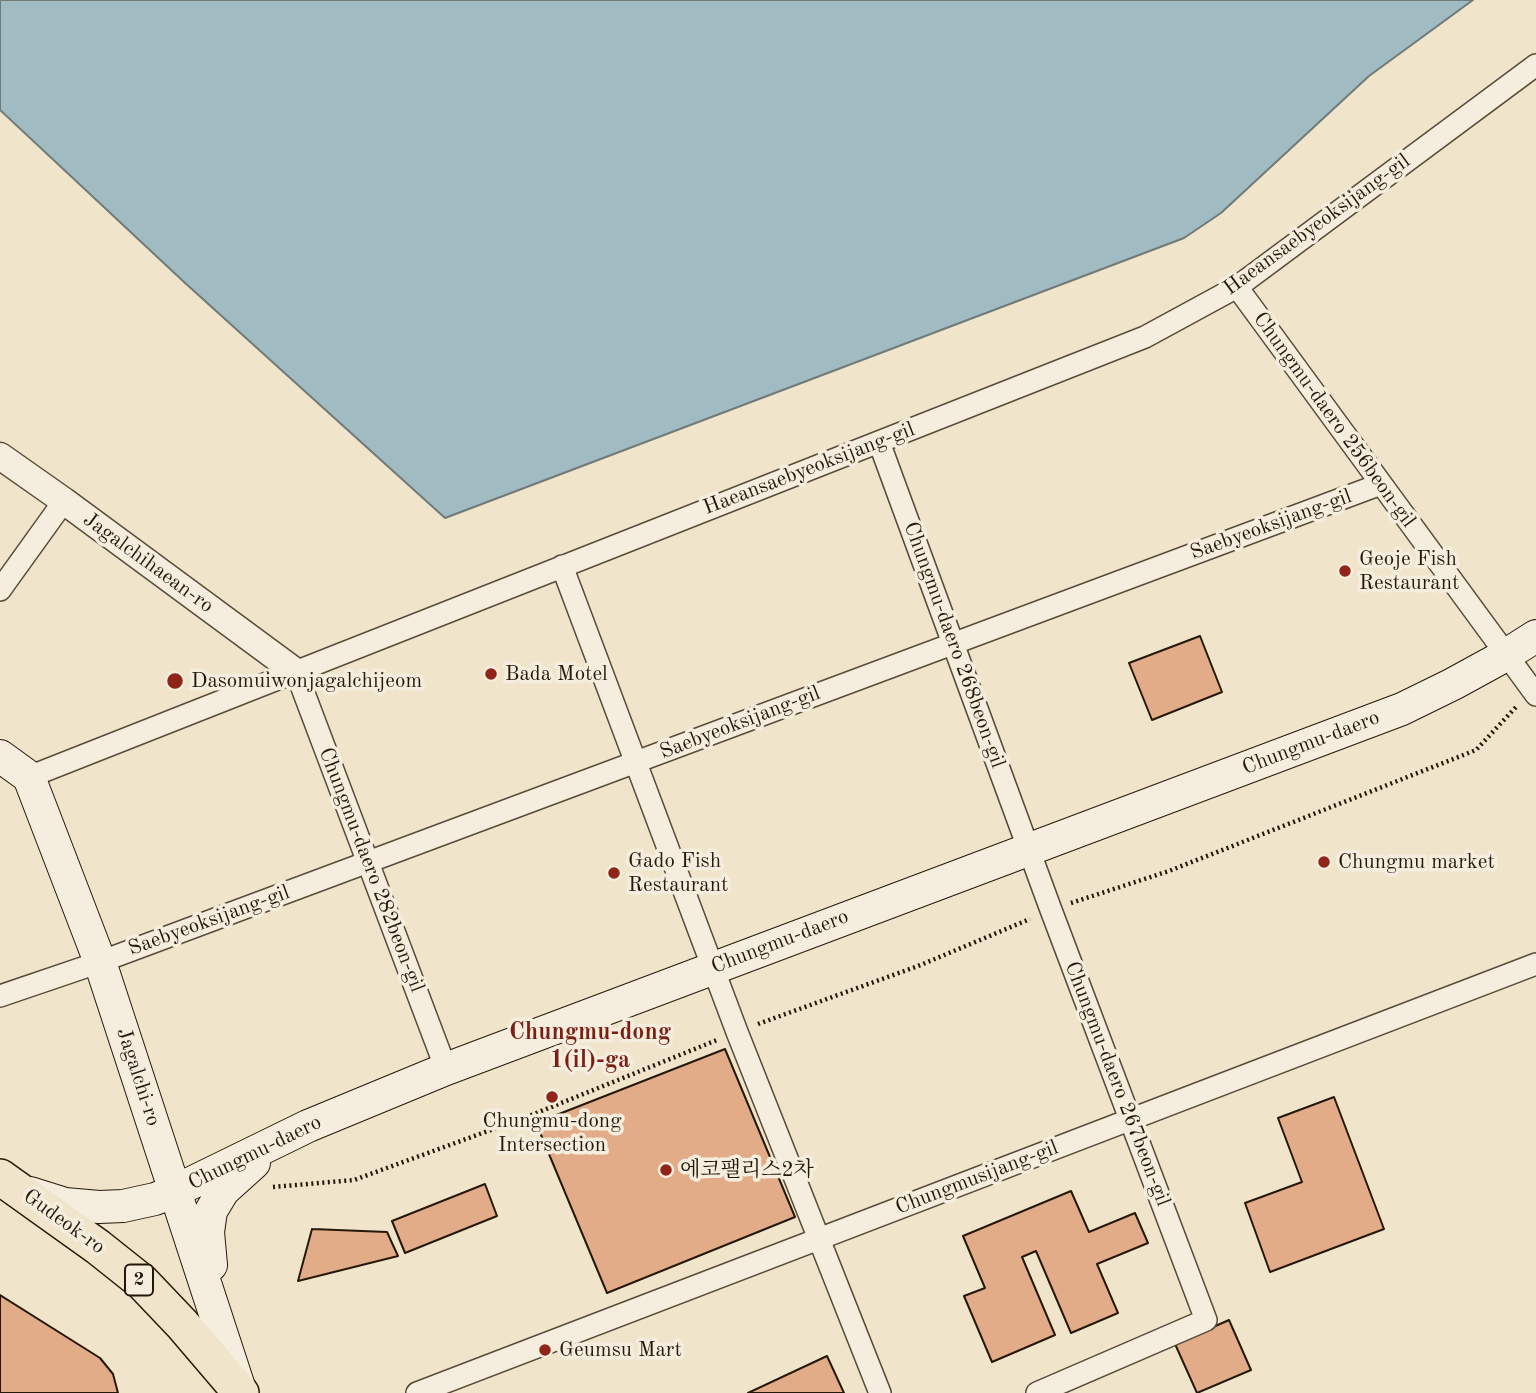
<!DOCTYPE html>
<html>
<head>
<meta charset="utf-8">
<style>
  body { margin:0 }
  canvas { display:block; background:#f0e4ca }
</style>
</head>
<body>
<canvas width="1536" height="1393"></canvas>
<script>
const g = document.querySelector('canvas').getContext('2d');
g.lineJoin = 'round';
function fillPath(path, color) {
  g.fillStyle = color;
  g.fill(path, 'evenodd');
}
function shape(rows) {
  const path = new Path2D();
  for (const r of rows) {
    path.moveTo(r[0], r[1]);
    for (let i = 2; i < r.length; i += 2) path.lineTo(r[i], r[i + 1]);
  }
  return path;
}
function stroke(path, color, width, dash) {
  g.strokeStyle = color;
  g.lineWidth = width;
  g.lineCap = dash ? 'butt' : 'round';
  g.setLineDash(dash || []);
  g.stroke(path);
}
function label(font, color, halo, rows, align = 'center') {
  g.font = font + ' "Old Standard TT","Noto Serif KR",serif';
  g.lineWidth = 7;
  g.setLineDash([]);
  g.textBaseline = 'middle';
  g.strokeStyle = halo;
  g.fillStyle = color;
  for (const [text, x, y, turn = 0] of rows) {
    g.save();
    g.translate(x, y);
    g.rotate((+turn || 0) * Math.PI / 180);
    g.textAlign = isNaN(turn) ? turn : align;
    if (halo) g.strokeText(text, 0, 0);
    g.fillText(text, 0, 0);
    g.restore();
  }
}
const water = shape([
  [0,0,1473,0,1369,76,1221,213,1184,238,445,518,184,282,0,110,0,0]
]);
const building = shape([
  [1200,636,1222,692,1152,720,1129,663,1200,636],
  [725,1049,795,1217,607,1293,536,1123,725,1049],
  [1334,1097,1384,1229,1270,1272,1245,1203,1302,1182,1278,1118,1334,1097],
  [485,1184,497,1216,405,1253,392,1221,485,1184],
  [1071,1191,1089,1232,1135,1213,1148,1243,1097,1264,1118,1313,1071,1333,1036,1251,1022,1257,1055,1335,992,1362,964,1296,985,1288,963,1236,1071,1191],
  [312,1229,387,1232,398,1256,298,1281,312,1229],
  [0,1295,100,1358,113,1374,118,1393,0,1393,0,1295],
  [1229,1320,1251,1370,1197,1393,1175,1344,1229,1320],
  [827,1356,844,1393,748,1393,827,1356]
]);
const path = shape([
  [1071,903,1169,871,1476,750,1516,707],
  [758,1024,918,966,1030,919],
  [273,1187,354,1180,529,1116,717,1040]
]);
const minor = shape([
  [1237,287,1536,695],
  [879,442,1051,910,1206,1320,1037,1393],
  [562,566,737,1032,880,1393],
  [0,590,64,501],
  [296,672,446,1069],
  [29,777,1145,337,1237,287,1536,65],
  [0,996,100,962,1381,484],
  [417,1393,1536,964]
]);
const tertiary = shape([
  [0,456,64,501,296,672]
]);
const secondary = shape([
  [0,756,29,777,100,962,240,1390],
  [30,1193,65,1204,99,1207,123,1206,155,1199,175,1191,308,1126,446,1069,1402,709,1453,684,1506,655,1536,636],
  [211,1265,208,1232,211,1211,223,1191,254,1163]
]);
const primary = shape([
  [0,1177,98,1247,142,1282,182,1324,241,1393]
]);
const markers = [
  [1345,571,7,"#8f2418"],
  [491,674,7,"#8f2418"],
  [175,681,9,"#8f2418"],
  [1324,862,7,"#8f2418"],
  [614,873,7,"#8f2418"],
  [552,1097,7,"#8f2418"],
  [666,1170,7,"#8f2418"],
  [545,1350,7,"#8f2418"]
];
const shields = [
  [139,1280,28]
];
const shieldNames = [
  ["2",139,1280]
];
const streetNames = [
  ["Haeansaebyeoksijang-gil",1317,225,-36],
  ["Chungmu-daero 256beon-gil",1334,420,54],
  ["Haeansaebyeoksijang-gil",809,469,-21],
  ["Saebyeoksijang-gil",1271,525,-20],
  ["Jagalchihaean-ro",148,563,36],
  ["Chungmu-daero 268beon-gil",954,645,70],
  ["Saebyeoksijang-gil",740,723,-21],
  ["Chungmu-daero",1311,743,-21],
  ["Chungmu-daero 282beon-gil",371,870,69],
  ["Saebyeoksijang-gil",209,921,-20],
  ["Chungmu-daero",780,942,-21],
  ["Jagalchi-ro",138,1077,72],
  ["Chungmu-daero 267beon-gil",1117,1084,69],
  ["Chungmu-daero",255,1153,-26],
  ["Chungmusijang-gil",977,1178,-21],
  ["Gudeok-ro",64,1222,36]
];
const poiNames = [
  ["Geoje Fish",1359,559],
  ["Restaurant",1359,583],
  ["Bada Motel",505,674],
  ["Dasomuiwonjagalchijeom",191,681],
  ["Gado Fish",628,861],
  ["Restaurant",628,885],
  ["Chungmu market",1338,862],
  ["Chungmu-dong",552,1121,"center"],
  ["Intersection",552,1145,"center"],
  ["에코팰리스2차",680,1170],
  ["Geumsu Mart",559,1350]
];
const quarterNames = [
  ["Chungmu-dong",590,1033],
  ["1(il)-ga",590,1061]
];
fillPath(water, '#a1bbc2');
stroke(water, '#707a78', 2);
fillPath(building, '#e3ac89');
stroke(building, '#261809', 2);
stroke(minor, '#584b39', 24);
stroke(tertiary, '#584b39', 29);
stroke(secondary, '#261809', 34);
stroke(primary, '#261809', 38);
stroke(path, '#261809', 4.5, [2, 3.5]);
stroke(minor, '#f5eddd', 21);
stroke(tertiary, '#f5eddd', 26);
stroke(secondary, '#f5eddd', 32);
stroke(primary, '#f0e4ca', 35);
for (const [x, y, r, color] of markers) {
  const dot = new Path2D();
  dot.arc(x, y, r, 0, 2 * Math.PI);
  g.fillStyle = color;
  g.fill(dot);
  stroke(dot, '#f5eddd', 2.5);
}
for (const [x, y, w] of shields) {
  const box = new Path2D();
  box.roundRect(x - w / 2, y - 15.5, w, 31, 5);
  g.fillStyle = '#f5eddd';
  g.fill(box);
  stroke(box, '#261809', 2);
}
label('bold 19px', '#261809', null, shieldNames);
label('21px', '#261809', '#f5eddd', streetNames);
label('21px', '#261809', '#f5eddd', poiNames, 'left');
label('bold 24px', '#7a1f14', '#f5eddd', quarterNames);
</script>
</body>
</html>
